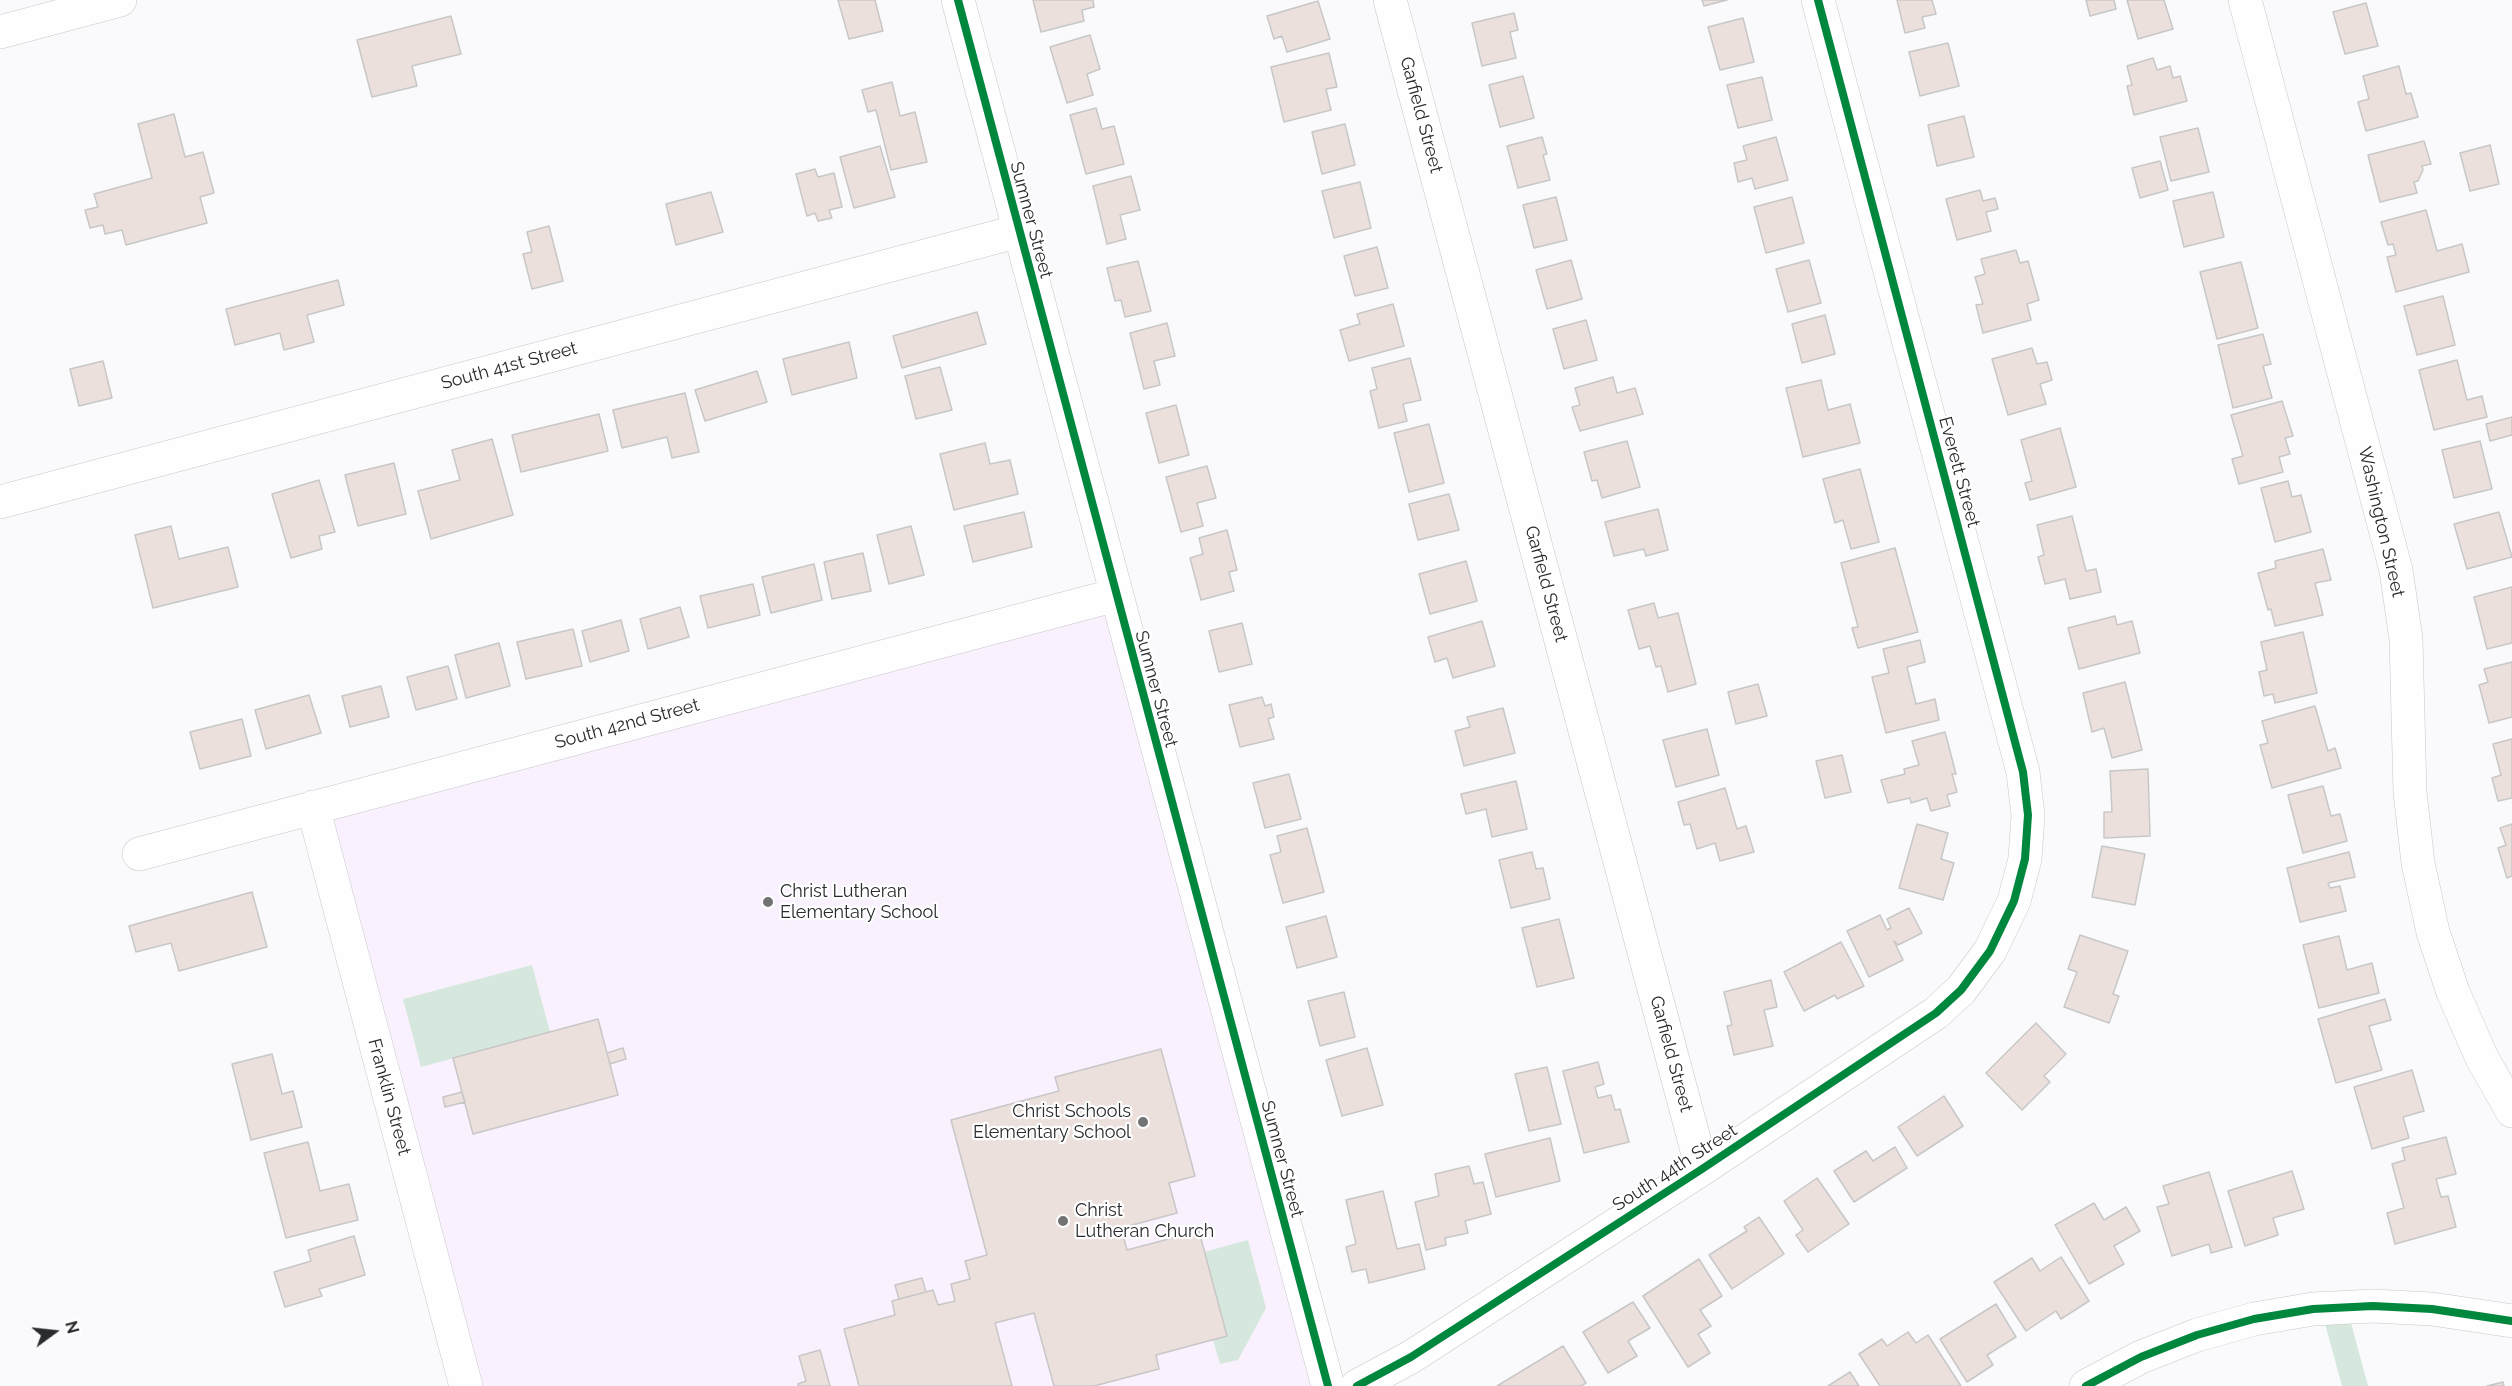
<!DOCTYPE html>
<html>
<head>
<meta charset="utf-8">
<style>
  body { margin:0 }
  #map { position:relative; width:2512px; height:1386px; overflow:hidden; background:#fafafd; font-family:Raleway,sans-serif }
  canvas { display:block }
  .north { position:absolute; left:24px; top:1302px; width:60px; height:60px; -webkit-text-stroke:4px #fff; paint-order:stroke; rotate:75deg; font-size:16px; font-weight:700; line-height:24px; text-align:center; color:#2a2b2e }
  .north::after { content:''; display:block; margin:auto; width:21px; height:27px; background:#2a2b2e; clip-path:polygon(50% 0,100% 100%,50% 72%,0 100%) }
</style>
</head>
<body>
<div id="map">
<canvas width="2512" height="1386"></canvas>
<div class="north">N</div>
</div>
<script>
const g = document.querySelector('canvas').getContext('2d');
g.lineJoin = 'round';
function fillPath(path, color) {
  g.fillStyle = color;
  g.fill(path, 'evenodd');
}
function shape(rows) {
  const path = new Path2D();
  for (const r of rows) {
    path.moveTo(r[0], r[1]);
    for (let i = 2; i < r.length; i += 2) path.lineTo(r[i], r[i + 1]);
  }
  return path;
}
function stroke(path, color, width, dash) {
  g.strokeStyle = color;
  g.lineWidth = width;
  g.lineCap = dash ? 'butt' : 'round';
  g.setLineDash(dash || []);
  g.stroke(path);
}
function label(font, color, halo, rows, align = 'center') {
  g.font = font + ' Raleway,sans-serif';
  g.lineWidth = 4.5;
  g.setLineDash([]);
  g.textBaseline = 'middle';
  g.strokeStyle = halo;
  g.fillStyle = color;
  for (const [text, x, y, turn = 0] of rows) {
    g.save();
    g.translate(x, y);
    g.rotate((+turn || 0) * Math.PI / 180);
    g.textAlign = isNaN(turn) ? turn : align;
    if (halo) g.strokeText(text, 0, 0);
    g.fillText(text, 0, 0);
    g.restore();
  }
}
const education = shape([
  [1116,595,1328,1386,466,1386,313,807]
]);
const green = shape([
  [532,965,550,1032,421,1067,403,999],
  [1248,1240,1266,1308,1238,1360,1220,1364,1213,1340,1227,1336,1204,1252],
  [2347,1308,2368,1386,2342,1386,2321,1309]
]);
const building = shape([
  [838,0,875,0,883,31,849,39,838,0],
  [1033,0,1093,0,1094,7,1082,10,1084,21,1041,32,1033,0],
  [1702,0,1727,0,1704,6,1702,0],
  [1897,0,1932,0,1936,14,1922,17,1925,28,1905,33,1897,0],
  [2086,0,2114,0,2116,9,2090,16,2086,0],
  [2127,0,2164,0,2173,29,2138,39,2127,0],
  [1318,1,1330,39,1287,52,1282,36,1274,39,1267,16,1318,1],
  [2366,3,2378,46,2345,54,2333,12,2366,3],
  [1514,13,1518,30,1510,32,1516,58,1482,66,1472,23,1514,13],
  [451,16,461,54,412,66,417,86,372,97,357,40,451,16],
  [1743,18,1754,62,1720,70,1708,27,1743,18],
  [1090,35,1100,69,1087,74,1093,95,1067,103,1050,47,1090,35],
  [1948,43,1959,86,1920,96,1909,52,1948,43],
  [1329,53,1337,87,1326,89,1331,110,1284,122,1271,67,1329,53],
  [2153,58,2157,70,2170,66,2173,78,2180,76,2187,101,2134,115,2127,86,2132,85,2127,66,2153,58],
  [2399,66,2406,94,2411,93,2418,117,2366,131,2358,102,2369,99,2363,76,2399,66],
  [1523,76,1534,118,1500,127,1489,85,1523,76],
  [1762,77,1772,120,1738,128,1727,85,1762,77],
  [892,82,900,116,915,112,927,162,891,170,876,110,868,112,862,90,892,82],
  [1096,108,1102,129,1114,126,1124,164,1086,174,1070,115,1096,108],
  [174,114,185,157,203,152,214,193,200,197,207,223,126,245,122,230,105,234,103,225,90,228,85,210,98,207,94,194,152,178,138,124,174,114],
  [1964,116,1974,157,1937,166,1928,125,1964,116],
  [1345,124,1355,165,1322,174,1312,132,1345,124],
  [2198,128,2209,172,2171,181,2160,137,2198,128],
  [1542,137,1547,154,1543,155,1550,180,1518,188,1507,146,1542,137],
  [1776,137,1788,180,1755,189,1752,178,1738,182,1734,163,1747,160,1743,146,1776,137],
  [2424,141,2431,164,2422,166,2423,170,2418,181,2414,182,2417,193,2380,202,2368,155,2424,141],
  [2490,145,2499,184,2470,191,2460,153,2490,145],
  [880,146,895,197,854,208,840,157,880,146],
  [2160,161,2168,190,2140,198,2132,168,2160,161],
  [815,169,818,177,834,173,842,207,829,210,832,218,818,221,815,213,807,216,796,174,815,169],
  [1131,176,1140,210,1120,215,1126,239,1107,244,1093,186,1131,176],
  [1360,182,1371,228,1334,238,1322,191,1360,182],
  [1980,190,1983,201,1995,198,1998,209,1986,212,1991,231,1957,240,1946,199,1980,190],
  [711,192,723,232,676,245,666,204,711,192],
  [2213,192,2224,237,2184,247,2173,201,2213,192],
  [1556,197,1567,240,1534,248,1523,205,1556,197],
  [1792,197,1804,243,1766,253,1754,207,1792,197],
  [2426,210,2437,251,2462,244,2469,272,2396,292,2387,257,2396,255,2393,244,2388,245,2381,222,2426,210],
  [549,226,563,281,532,289,523,254,532,252,527,232,549,226],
  [1377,247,1388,288,1355,296,1344,256,1377,247],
  [2016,250,2020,263,2028,261,2039,300,2027,304,2031,320,1983,333,1976,305,1983,304,1975,277,1985,274,1981,259,2016,250],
  [1571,260,1582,299,1547,309,1536,270,1571,260],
  [1809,260,1821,303,1788,312,1776,269,1809,260],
  [1138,261,1151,311,1125,317,1121,300,1115,301,1107,268,1138,261],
  [2241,262,2258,328,2217,339,2200,272,2241,262],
  [338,280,344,305,307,315,314,342,284,350,280,333,235,345,226,309,338,280],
  [2443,296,2455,345,2417,355,2404,306,2443,296],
  [1393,304,1404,346,1349,361,1340,330,1360,324,1357,314,1393,304],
  [977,312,986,344,902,368,893,336,977,312],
  [1825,315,1835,354,1802,363,1792,324,1825,315],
  [1586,320,1597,360,1564,369,1553,329,1586,320],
  [1167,323,1175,356,1154,361,1160,385,1144,389,1130,333,1167,323],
  [2263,334,2271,364,2263,366,2272,398,2233,408,2218,345,2263,334],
  [849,342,857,378,792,395,783,359,849,342],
  [2032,348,2037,364,2047,362,2052,380,2040,384,2046,404,2008,415,1992,359,2032,348],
  [1410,358,1421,400,1403,404,1407,421,1379,428,1370,391,1377,389,1372,368,1410,358],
  [2457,360,2467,400,2482,396,2487,417,2434,430,2419,370,2457,360],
  [103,361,112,398,79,406,70,369,103,361],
  [940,367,952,410,916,419,905,376,940,367],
  [757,371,767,402,705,421,695,390,757,371],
  [1613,377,1617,393,1635,388,1643,414,1580,431,1572,407,1580,405,1575,388,1613,377],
  [1821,380,1828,410,1850,404,1860,443,1803,457,1786,388,1821,380],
  [685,393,699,452,672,458,667,437,622,448,613,410,685,393],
  [2282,401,2293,436,2285,438,2290,454,2279,457,2283,472,2239,484,2232,459,2243,456,2231,415,2282,401],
  [1176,405,1189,455,1159,463,1146,413,1176,405],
  [599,414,608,451,521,472,512,435,599,414],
  [2512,417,2512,435,2490,441,2486,424,2512,417],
  [1429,424,1444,483,1409,492,1394,433,1429,424],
  [2060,428,2076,487,2030,500,2025,483,2032,481,2021,440,2060,428],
  [492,439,513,515,431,539,418,491,460,480,452,450,492,439],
  [1627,441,1640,487,1602,498,1597,480,1592,481,1584,452,1627,441],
  [2480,441,2492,489,2454,498,2442,450,2480,441],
  [985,443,990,464,1010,460,1018,494,954,510,940,454,985,443],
  [394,463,406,514,358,526,345,475,394,463],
  [1207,466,1216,498,1197,503,1203,526,1181,532,1166,477,1207,466],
  [1860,469,1879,542,1851,549,1843,520,1835,523,1823,479,1860,469],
  [319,480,335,532,319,536,322,549,291,558,272,494,319,480],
  [2288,481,2292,497,2301,495,2311,532,2275,542,2261,488,2288,481],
  [1449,494,1459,530,1418,540,1409,504,1449,494],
  [1658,509,1668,550,1646,556,1644,549,1614,556,1605,522,1658,509],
  [1024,512,1032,547,973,562,964,526,1024,512],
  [2499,512,2512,557,2467,569,2454,524,2499,512],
  [2072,516,2086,571,2096,569,2101,592,2070,599,2065,579,2045,584,2038,557,2044,555,2037,525,2072,516],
  [171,526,179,559,228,547,238,587,153,608,135,535,171,526],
  [911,526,924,575,889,584,877,535,911,526],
  [1227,530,1237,570,1229,572,1234,591,1201,600,1190,558,1203,554,1199,538,1227,530],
  [1895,548,1918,632,1858,648,1852,628,1858,627,1841,563,1895,548],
  [2323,549,2331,580,2315,583,2323,615,2275,626,2271,609,2268,610,2258,573,2276,568,2275,561,2323,549],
  [863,553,871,591,832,599,824,562,863,553],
  [1466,561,1477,601,1430,614,1419,574,1466,561],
  [814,564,822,600,771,613,762,577,814,564],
  [753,584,760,615,708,628,700,596,753,584],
  [2512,587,2512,643,2487,649,2474,597,2512,587],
  [1654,603,1658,618,1678,613,1696,684,1668,692,1661,666,1656,667,1650,646,1639,649,1628,610,1654,603],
  [680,607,689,637,648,649,640,619,680,607],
  [2115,616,2117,625,2132,621,2140,653,2079,669,2068,628,2115,616],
  [621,620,629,651,590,662,582,631,621,620],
  [1482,621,1495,666,1453,678,1447,658,1435,662,1428,637,1482,621],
  [1242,623,1252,664,1219,672,1209,631,1242,623],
  [573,629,582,666,526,679,517,642,573,629],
  [2303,632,2317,693,2275,703,2273,694,2264,696,2259,672,2267,670,2261,642,2303,632],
  [1920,640,1925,662,1907,667,1916,704,1935,699,1939,720,1886,733,1872,677,1889,673,1883,649,1920,640],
  [499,643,510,686,466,698,455,655,499,643],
  [2512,662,2512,717,2489,723,2479,685,2488,682,2484,669,2512,662],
  [448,666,457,699,416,710,407,677,448,666],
  [2125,682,2142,750,2112,758,2104,728,2092,732,2083,693,2125,682],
  [1758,684,1767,716,1736,724,1728,692,1758,684],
  [381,686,389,717,350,727,342,696,381,686],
  [309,695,321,733,266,749,255,710,309,695],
  [1262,697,1265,706,1271,704,1274,717,1268,719,1274,739,1240,747,1229,705,1262,697],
  [2315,706,2328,751,2335,748,2341,768,2272,788,2260,745,2268,743,2262,721,2315,706],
  [1503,708,1515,753,1464,766,1455,731,1470,727,1467,717,1503,708],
  [242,719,251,756,200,769,190,732,242,719],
  [1707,729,1719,775,1676,787,1663,740,1707,729],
  [1945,732,1956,774,1952,774,1957,792,1947,795,1950,806,1931,811,1927,798,1911,803,1910,798,1888,803,1881,780,1905,774,1904,769,1919,765,1912,741,1945,732],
  [2512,739,2512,798,2498,801,2492,778,2501,775,2493,744,2512,739],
  [1842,755,1851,792,1825,798,1816,761,1842,755],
  [2148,769,2150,836,2104,838,2104,812,2112,812,2110,771,2148,769],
  [1289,774,1301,819,1265,828,1253,783,1289,774],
  [1516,781,1527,829,1492,837,1486,809,1466,814,1461,794,1516,781],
  [2323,786,2331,816,2340,814,2347,841,2303,853,2288,795,2323,786],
  [1725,788,1737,829,1746,826,1754,852,1720,861,1715,843,1697,849,1690,824,1684,825,1678,802,1725,788],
  [1917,824,1948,833,1941,859,1954,863,1943,900,1899,888,1917,824],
  [2512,824,2512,876,2507,878,2498,848,2506,845,2500,828,2512,824],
  [1307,828,1324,892,1283,903,1270,855,1281,852,1277,836,1307,828],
  [2102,846,2145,854,2135,905,2092,897,2102,846],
  [1532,852,1536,869,1543,868,1550,899,1511,908,1499,860,1532,852],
  [2349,852,2355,877,2328,883,2330,888,2340,886,2346,911,2300,922,2287,868,2349,852],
  [252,892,267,947,179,971,171,943,136,952,129,926,252,892],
  [1909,908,1922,933,1898,945,1894,941,1903,960,1869,977,1847,931,1880,915,1887,930,1891,928,1887,919,1909,908],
  [1326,916,1337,957,1297,968,1286,927,1326,916],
  [1559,919,1574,978,1537,987,1522,928,1559,919],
  [2080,935,2128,951,2113,994,2119,996,2109,1023,2064,1007,2077,972,2068,969,2080,935],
  [2339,936,2347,970,2372,963,2379,993,2319,1008,2303,945,2339,936],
  [1841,942,1864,986,1837,999,1835,995,1804,1011,1784,972,1841,942],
  [1771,980,1777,1007,1764,1010,1773,1046,1734,1055,1727,1026,1732,1025,1724,992,1771,980],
  [1344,992,1355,1037,1320,1046,1308,1001,1344,992],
  [2385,999,2391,1020,2369,1026,2382,1070,2336,1083,2318,1019,2385,999],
  [598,1019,618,1095,473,1134,453,1058,598,1019],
  [2036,1023,2066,1054,2044,1076,2050,1082,2022,1110,1986,1073,2036,1023],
  [623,1048,626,1059,610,1064,607,1053,623,1048],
  [1367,1048,1383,1105,1342,1116,1326,1060,1367,1048],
  [1161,1049,1195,1176,1169,1183,1177,1213,1121,1228,1127,1250,1199,1231,1227,1336,1156,1355,1159,1369,1094,1386,1054,1386,1034,1313,995,1323,1012,1386,859,1386,844,1329,895,1315,892,1301,926,1292,933,1290,938,1305,955,1301,951,1284,970,1279,965,1261,987,1255,951,1120,1059,1091,1055,1077,1161,1049],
  [272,1054,282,1094,293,1091,302,1127,251,1140,232,1064,272,1054],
  [1598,1062,1604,1084,1595,1087,1598,1098,1611,1095,1615,1110,1620,1109,1629,1142,1584,1153,1563,1071,1598,1062],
  [1547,1067,1561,1124,1529,1131,1515,1074,1547,1067],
  [2412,1070,2424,1111,2403,1117,2409,1138,2372,1149,2354,1087,2412,1070],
  [462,1092,465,1102,445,1107,443,1097,462,1092],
  [1944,1096,1963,1126,1917,1156,1898,1127,1944,1096],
  [2446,1137,2456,1174,2436,1179,2441,1197,2448,1196,2456,1227,2395,1244,2387,1213,2404,1208,2392,1164,2405,1160,2402,1148,2446,1137],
  [1550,1138,1560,1181,1496,1197,1485,1154,1550,1138],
  [308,1142,320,1191,349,1184,358,1220,286,1238,264,1153,308,1142],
  [1895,1147,1907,1168,1854,1202,1834,1171,1866,1151,1873,1161,1895,1147],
  [1469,1166,1474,1184,1483,1182,1491,1214,1465,1221,1468,1233,1445,1238,1446,1245,1426,1250,1415,1202,1439,1196,1435,1174,1469,1166],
  [2292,1171,2304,1209,2273,1218,2278,1235,2245,1246,2228,1191,2292,1171],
  [2209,1172,2232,1247,2211,1253,2209,1244,2172,1256,2157,1207,2169,1204,2163,1186,2209,1172],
  [1817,1178,1849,1224,1808,1252,1796,1235,1803,1230,1784,1201,1817,1178],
  [1383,1191,1397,1249,1419,1244,1425,1269,1369,1283,1366,1269,1352,1272,1346,1247,1356,1244,1346,1200,1383,1191],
  [2094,1203,2104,1220,2126,1207,2140,1231,2114,1246,2124,1264,2089,1284,2055,1225,2094,1203],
  [1759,1217,1784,1254,1732,1289,1709,1255,1747,1231,1744,1227,1759,1217],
  [354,1236,365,1275,319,1289,322,1296,285,1307,274,1272,311,1261,308,1250,354,1236],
  [2061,1257,2089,1301,2061,1319,2056,1311,2026,1331,1994,1282,2032,1258,2040,1271,2061,1257],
  [1699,1259,1722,1296,1700,1310,1711,1326,1698,1334,1710,1353,1688,1367,1643,1296,1699,1259],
  [922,1278,926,1292,899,1299,895,1285,922,1278],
  [1633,1302,1650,1328,1628,1341,1637,1356,1608,1373,1583,1332,1633,1302],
  [1996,1304,2016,1337,1987,1355,1993,1365,1967,1382,1940,1339,1996,1304],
  [1908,1332,1916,1343,1928,1335,1961,1386,1880,1386,1859,1354,1882,1339,1887,1346,1908,1332],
  [1563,1346,1586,1383,1581,1386,1497,1386,1563,1346],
  [820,1350,830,1386,798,1386,798,1384,806,1381,799,1356,820,1350],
  [1850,1372,1859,1386,1828,1386,1850,1372],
  [2503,1382,2504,1386,2487,1386,2503,1382]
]);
const street = shape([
  [1390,0,1702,1169],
  [2245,0,2396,570,2406,639,2410,792,2418,863,2433,932,2453,992,2482,1058,2512,1111],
  [0,502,1019,231],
  [313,807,466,1386],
  [139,854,1116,595],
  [1357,1386,1411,1357,1702,1169,1936,1013,1961,990,1990,951,2014,901,2025,859,2028,815,2023,772,1818,0],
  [2086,1386,2141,1357,2197,1335,2254,1319,2313,1309,2373,1306,2432,1309,2512,1321]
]);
const secondary = shape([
  [958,0,1328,1386],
  [0,32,120,0]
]);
const cycleway = shape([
  [958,0,1328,1386],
  [1357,1386,1411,1357,1702,1169,1936,1013,1961,990,1990,951,2014,901,2025,859,2028,815,2023,772,1818,0],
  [2086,1386,2141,1357,2197,1335,2254,1319,2313,1309,2373,1306,2432,1309,2512,1321]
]);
const markers = [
  [768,902,6,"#737376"],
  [1143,1122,6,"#737376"],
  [1063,1221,6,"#737376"]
];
const streetNames = [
  ["Garfield Street",1421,115,75],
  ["Sumner Street",1031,220,75],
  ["South 41st Street",509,366,-15],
  ["Everett Street",1959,472,75],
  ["Washington Street",2381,522,77],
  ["Garfield Street",1546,584,75],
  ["Sumner Street",1156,689,75],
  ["South 42nd Street",627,724,-15],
  ["Garfield Street",1671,1054,75],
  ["Franklin Street",389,1097,75],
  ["Sumner Street",1282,1159,75],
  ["South 44th Street",1675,1168,-33]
];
const poiNames = [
  ["Christ Lutheran",780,892],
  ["Elementary School",780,913],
  ["Christ Schools",1131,1112,"right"],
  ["Elementary School",1131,1133,"right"],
  ["Christ",1075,1211],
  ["Lutheran Church",1075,1232]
];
fillPath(education, '#f9f1fd');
fillPath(green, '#d6e8dd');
fillPath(building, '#ece0dd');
stroke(building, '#c8c7c8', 1.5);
stroke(street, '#c7c7ca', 34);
stroke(secondary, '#c7c7ca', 34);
stroke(street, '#fefeff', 33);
stroke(secondary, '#fefeff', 33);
stroke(cycleway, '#00873e', 8);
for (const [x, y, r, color] of markers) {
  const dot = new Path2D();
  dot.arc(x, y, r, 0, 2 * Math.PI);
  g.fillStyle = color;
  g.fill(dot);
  stroke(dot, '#fff', 2);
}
label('18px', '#2a2b2e', '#fff', streetNames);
label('18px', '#2a2b2e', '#fff', poiNames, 'left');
</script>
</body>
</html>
